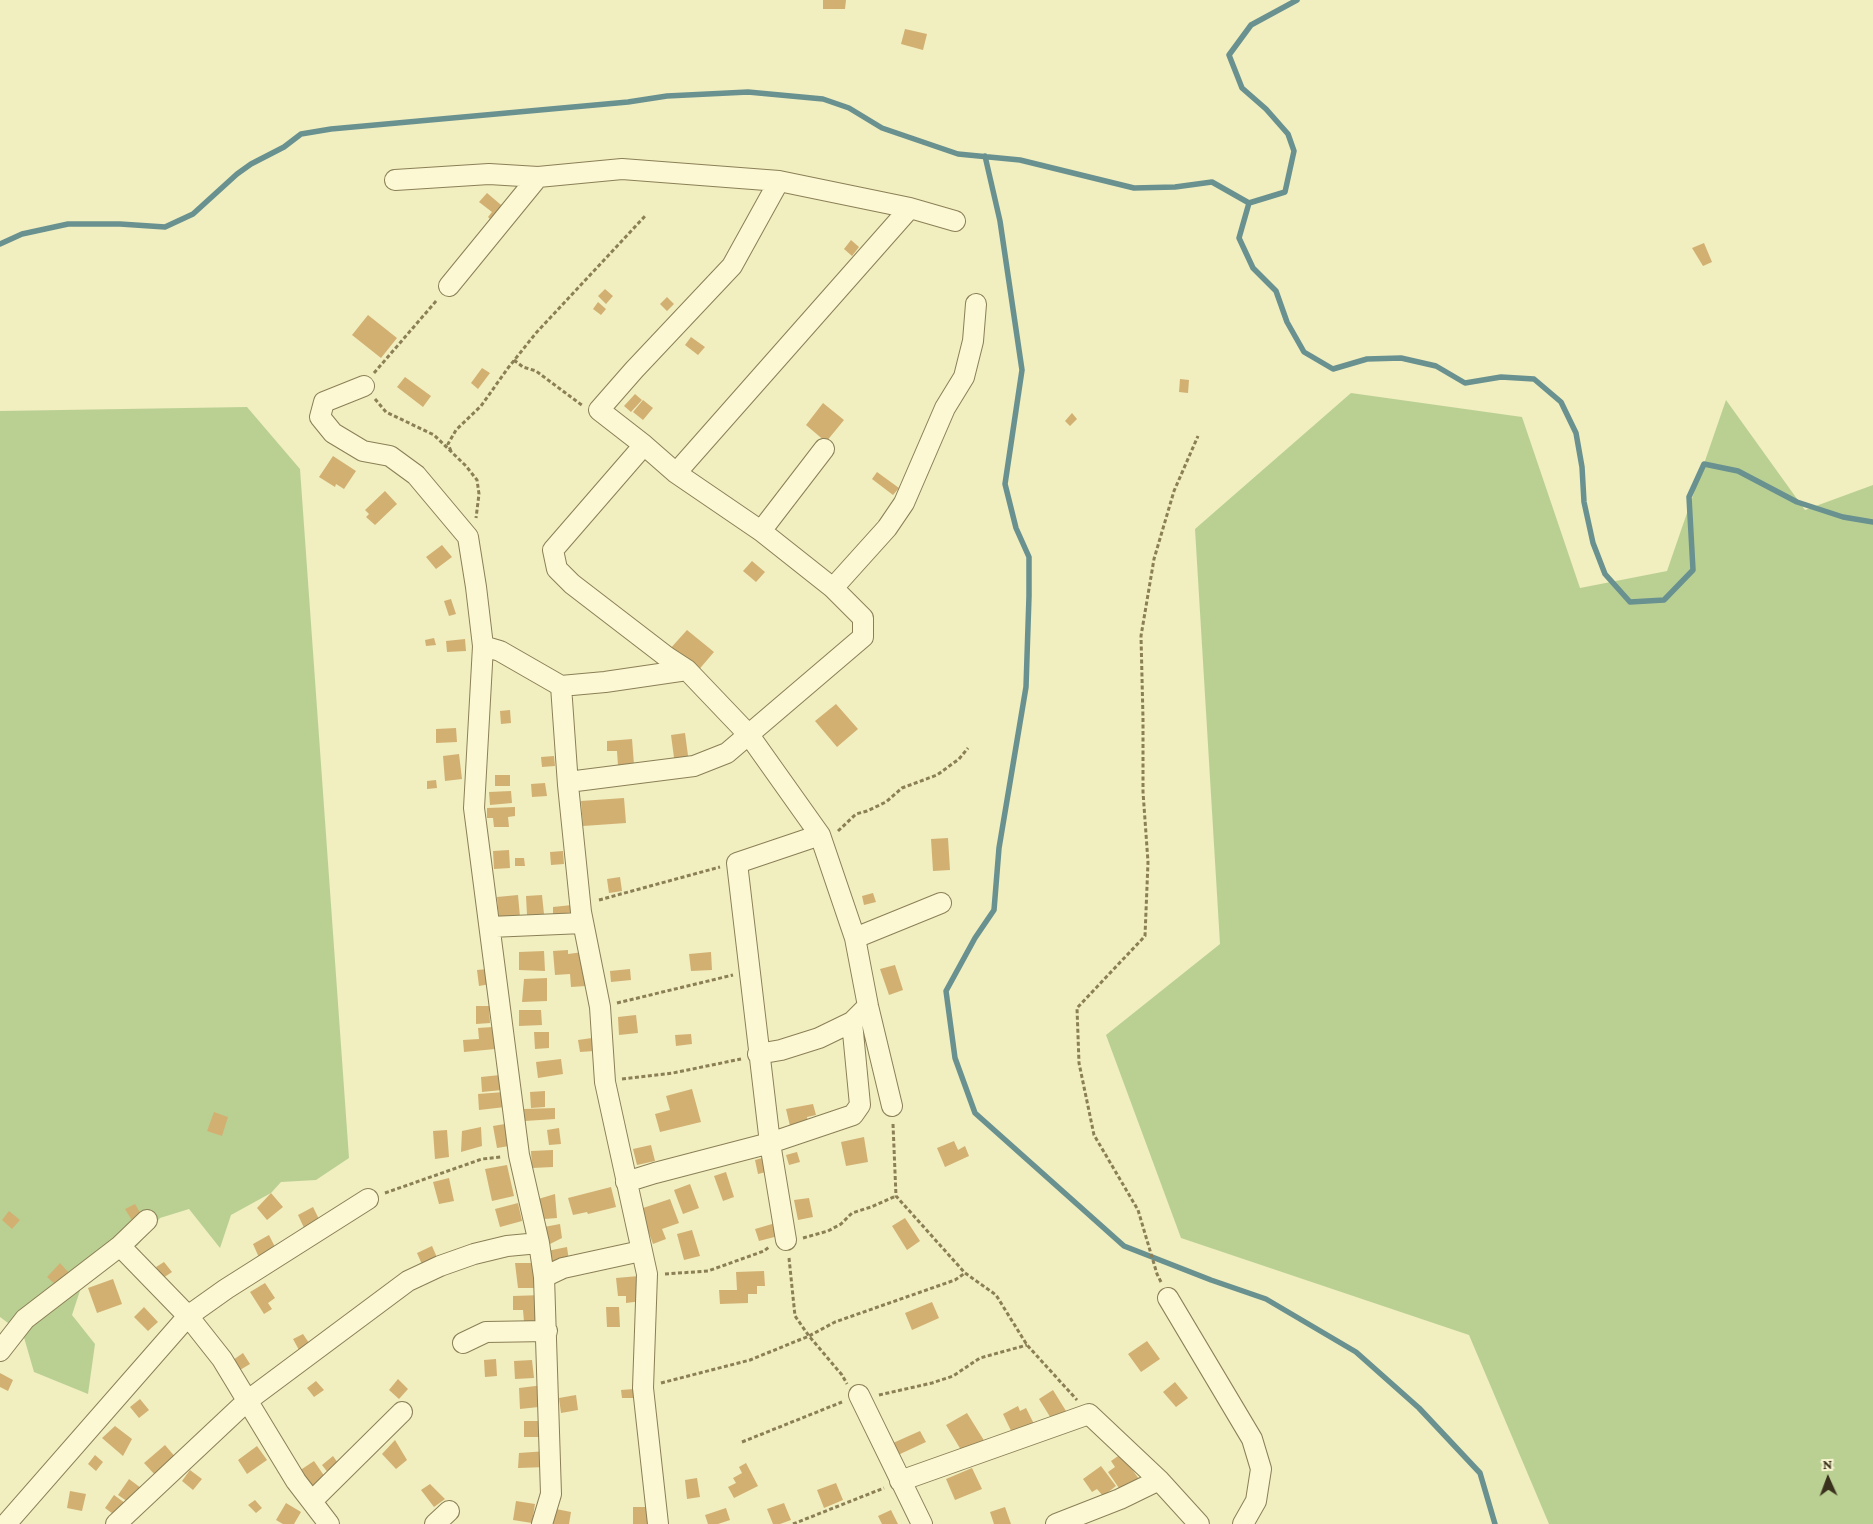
<!DOCTYPE html>
<html>
<head>
<meta charset="utf-8">
<style>
  body { margin:0 }
  #map { position:relative; width:1873px; height:1524px; overflow:hidden; background:#f1eebf; font-family:"Crimson Pro",serif }
  canvas { display:block }
  .north { position:absolute; left:1803px; top:1454px; width:50px; height:50px; -webkit-text-stroke:4px #f8f5d0; paint-order:stroke; rotate:358deg; font-size:14px; font-weight:700; line-height:20px; text-align:center; color:#3a311c }
  .north::after { content:''; display:block; margin:auto; width:18px; height:22px; background:#3a311c; clip-path:polygon(50% 0,100% 100%,50% 72%,0 100%) }
</style>
</head>
<body>
<div id="map">
<canvas width="1873" height="1524"></canvas>
<div class="north">N</div>
</div>
<script>
const g = document.querySelector('canvas').getContext('2d');
g.lineJoin = 'round';
function fillPath(path, color) {
  g.fillStyle = color;
  g.fill(path, 'evenodd');
}
function shape(rows) {
  const path = new Path2D();
  for (const r of rows) {
    path.moveTo(r[0], r[1]);
    for (let i = 2; i < r.length; i += 2) path.lineTo(r[i], r[i + 1]);
  }
  return path;
}
function stroke(path, color, width, dash) {
  g.strokeStyle = color;
  g.lineWidth = width;
  g.lineCap = dash ? 'butt' : 'round';
  g.setLineDash(dash || []);
  g.stroke(path);
}
const green = shape([
  [1351,393,1522,417,1580,588,1667,571,1726,400,1805,510,1873,485,1873,1524,1549,1524,1469,1335,1181,1238,1106,1035,1220,944,1195,529],
  [247,407,300,469,349,1158,316,1180,281,1182,271,1193,231,1215,220,1248,189,1209,160,1218,137,1246,108,1247,90,1260,72,1315,95,1344,88,1394,34,1372,23,1334,0,1317,0,411]
]);
const stream = shape([
  [985,156,1000,221,1022,370,1005,484,1016,528,1029,557,1029,596,1026,687,999,848,994,910,975,938,946,991,955,1058,975,1113,1124,1246,1211,1280,1266,1299,1356,1352,1419,1408,1480,1473,1495,1524],
  [1249,203,1239,238,1253,268,1276,291,1287,322,1304,352,1333,369,1367,359,1401,358,1436,366,1465,383,1501,377,1534,379,1561,402,1576,433,1582,467,1584,502,1593,543,1605,574,1630,602,1664,600,1693,570,1689,497,1704,464,1738,471,1797,502,1843,517,1873,522],
  [0,244,22,234,68,224,120,224,165,227,193,214,237,174,251,164,284,147,301,134,331,129,628,102,667,96,748,92,823,99,849,108,882,128,958,154,1020,160,1134,188,1175,187,1212,182,1249,203,1285,192,1294,151,1288,134,1266,109,1242,88,1229,55,1251,25,1297,0]
]);
const building = shape([
  [823,0,846,0,845,9,823,9],
  [905,29,927,34,923,50,901,44],
  [487,193,507,210,495,224,488,217,492,212,479,202],
  [851,240,859,247,852,256,844,249],
  [1704,243,1712,262,1703,266,1692,248],
  [605,289,613,296,606,304,598,296],
  [667,297,674,304,667,311,660,304],
  [598,302,606,309,601,315,593,309],
  [368,315,397,338,381,358,352,335],
  [691,337,705,347,698,355,685,345],
  [482,368,490,373,478,389,471,383],
  [405,377,431,396,423,407,397,387],
  [1180,379,1189,380,1188,393,1179,392],
  [635,394,642,400,631,412,624,406],
  [643,400,653,408,643,420,633,412],
  [823,403,844,420,826,442,806,425],
  [1072,413,1077,419,1070,426,1065,421],
  [333,456,356,471,344,489,336,484,335,487,319,477],
  [877,472,899,488,893,495,872,479],
  [385,491,397,504,375,525,366,517,369,514,365,510],
  [442,545,452,557,436,569,426,557],
  [752,561,765,572,756,582,743,571],
  [451,599,456,614,449,616,444,601],
  [687,630,714,652,696,673,669,650],
  [434,638,436,645,426,646,425,640],
  [465,639,466,651,447,652,446,641],
  [836,704,858,729,837,747,815,721],
  [510,710,511,723,501,724,500,711],
  [456,728,457,742,436,743,436,729],
  [685,733,689,763,675,765,671,735],
  [632,739,634,765,618,766,617,751,607,751,607,741],
  [459,754,462,779,445,781,443,756],
  [554,756,555,766,542,767,541,757],
  [495,775,510,775,510,786,495,786],
  [436,780,437,788,427,789,427,781],
  [545,783,547,796,532,797,531,784],
  [511,791,512,803,490,805,489,792],
  [624,798,626,823,583,826,581,801],
  [515,807,515,816,508,817,509,827,494,827,493,818,487,818,487,808],
  [948,838,950,870,933,871,931,839],
  [509,850,510,868,494,869,493,851],
  [563,851,564,864,551,865,550,852],
  [515,858,524,858,525,866,515,866],
  [620,877,622,891,609,893,607,879],
  [873,893,876,902,864,905,862,896],
  [518,895,520,917,499,920,497,897],
  [542,895,544,914,527,915,526,896],
  [572,905,573,916,553,918,553,907],
  [568,950,568,954,583,952,586,986,571,987,570,974,555,975,553,951],
  [544,951,545,971,519,970,519,952],
  [711,952,712,970,691,971,689,954],
  [895,965,903,990,889,995,880,969],
  [488,969,490,984,479,986,477,970],
  [630,969,631,980,611,982,610,971],
  [547,978,547,1001,522,1002,524,979],
  [476,1006,489,1006,490,1023,476,1024],
  [519,1010,541,1010,542,1025,519,1026],
  [636,1015,638,1033,619,1035,618,1017],
  [493,1027,495,1049,464,1052,463,1040,479,1039,478,1028],
  [534,1032,549,1032,549,1048,535,1049],
  [691,1034,692,1044,676,1046,675,1035],
  [592,1038,594,1051,580,1052,578,1040],
  [561,1059,563,1074,538,1078,536,1062],
  [500,1075,502,1090,482,1092,481,1077],
  [692,1089,701,1122,660,1132,655,1114,670,1110,666,1096],
  [545,1091,545,1107,531,1108,530,1092],
  [504,1092,505,1107,479,1110,478,1094],
  [813,1104,816,1115,807,1117,808,1122,790,1126,786,1109],
  [555,1108,555,1119,525,1121,524,1109],
  [214,1112,228,1117,222,1136,207,1131],
  [505,1124,509,1146,497,1148,493,1126],
  [481,1127,482,1146,461,1152,462,1131],
  [559,1128,561,1144,549,1145,547,1130],
  [447,1130,449,1157,435,1159,433,1131],
  [864,1137,868,1162,846,1166,841,1142],
  [954,1141,958,1150,965,1146,969,1156,945,1167,937,1148],
  [651,1145,655,1161,637,1165,633,1149],
  [553,1150,553,1167,532,1168,531,1151],
  [797,1152,800,1162,789,1165,786,1155],
  [766,1157,770,1171,758,1174,755,1160],
  [507,1165,514,1196,492,1201,485,1169],
  [726,1172,734,1197,723,1201,714,1176],
  [449,1178,454,1201,439,1204,433,1182],
  [690,1184,699,1208,683,1214,674,1190],
  [611,1187,616,1207,588,1214,587,1212,573,1215,568,1198],
  [271,1193,283,1207,267,1220,257,1208],
  [555,1194,557,1218,544,1219,535,1200],
  [809,1198,813,1217,798,1220,794,1200],
  [670,1199,679,1223,662,1229,666,1239,653,1244,640,1209],
  [518,1203,522,1221,500,1227,495,1209],
  [135,1204,142,1216,133,1222,125,1209],
  [313,1207,320,1221,306,1232,298,1215],
  [9,1211,20,1220,12,1229,2,1220],
  [905,1218,920,1241,907,1250,892,1226],
  [779,1222,782,1235,759,1241,755,1229],
  [560,1224,562,1238,546,1246,544,1227],
  [692,1230,700,1256,684,1260,677,1234],
  [269,1235,278,1253,261,1262,253,1244],
  [432,1246,439,1262,424,1269,417,1253],
  [567,1247,569,1261,549,1264,547,1251],
  [164,1262,172,1272,163,1278,156,1267],
  [60,1263,69,1273,57,1286,47,1277],
  [515,1263,539,1263,539,1288,518,1288],
  [764,1271,765,1286,757,1286,757,1294,748,1294,748,1303,720,1304,719,1290,737,1290,736,1272],
  [639,1276,642,1301,626,1303,626,1296,618,1296,616,1278],
  [113,1279,122,1304,97,1313,88,1288],
  [265,1283,275,1298,268,1303,272,1309,264,1314,250,1292],
  [543,1295,540,1323,524,1322,523,1310,513,1310,513,1296],
  [932,1302,939,1318,912,1330,905,1313],
  [144,1307,158,1322,148,1331,134,1317],
  [606,1307,619,1307,620,1327,607,1327],
  [303,1334,311,1346,299,1350,293,1339],
  [1147,1341,1160,1359,1141,1372,1128,1354],
  [243,1353,250,1364,240,1370,233,1360],
  [496,1359,497,1376,485,1377,484,1360],
  [532,1360,534,1378,515,1379,514,1361],
  [0,1373,13,1380,8,1391,0,1387],
  [398,1379,408,1389,399,1399,389,1390],
  [316,1381,324,1390,314,1397,307,1388],
  [1175,1382,1188,1398,1176,1407,1163,1392],
  [544,1385,548,1406,520,1409,519,1388],
  [634,1389,634,1398,622,1398,621,1390],
  [1053,1390,1066,1411,1052,1420,1039,1399],
  [576,1395,578,1410,561,1413,559,1398],
  [140,1399,149,1410,139,1418,130,1407],
  [1018,1406,1020,1411,1026,1408,1036,1428,1015,1439,1003,1414],
  [967,1413,985,1442,964,1455,946,1425],
  [524,1421,544,1421,544,1437,524,1437],
  [115,1426,132,1439,123,1456,102,1438],
  [920,1431,926,1442,898,1455,893,1443],
  [395,1440,407,1460,396,1469,382,1454],
  [165,1445,177,1459,157,1477,144,1463],
  [257,1446,267,1460,247,1474,238,1460],
  [547,1451,547,1467,518,1468,519,1453],
  [1121,1454,1139,1479,1121,1491,1108,1472,1115,1467,1111,1461],
  [95,1455,103,1462,96,1471,88,1464],
  [333,1456,340,1466,329,1474,322,1465],
  [314,1461,325,1477,310,1488,299,1471],
  [746,1463,758,1486,734,1498,728,1487,736,1483,733,1478,742,1473,739,1467],
  [1101,1466,1116,1486,1103,1496,1097,1489,1092,1492,1083,1479],
  [972,1468,982,1489,955,1500,946,1479],
  [190,1470,202,1479,193,1490,182,1481],
  [697,1478,700,1497,687,1499,685,1480],
  [129,1479,145,1491,134,1506,118,1495],
  [836,1483,843,1500,824,1508,817,1490],
  [430,1484,445,1499,434,1507,421,1490],
  [70,1491,86,1494,82,1511,67,1508],
  [114,1495,129,1506,120,1519,105,1508],
  [255,1500,262,1508,256,1513,248,1505],
  [516,1501,535,1504,532,1523,513,1520],
  [286,1503,301,1512,294,1524,283,1524,276,1520],
  [784,1503,791,1520,780,1524,773,1524,767,1509],
  [633,1507,648,1507,649,1524,633,1524],
  [1005,1507,1011,1524,994,1524,990,1512],
  [726,1508,730,1520,718,1524,708,1524,705,1515],
  [556,1509,571,1512,569,1524,553,1524],
  [891,1510,898,1524,882,1524,878,1516]
]);
const path = shape([
  [514,360,523,367,536,371,583,406],
  [374,373,437,300],
  [375,399,386,412,434,435,466,466,477,480,479,494,476,518],
  [451,451,448,444,456,430,481,406,508,368,536,333,646,215],
  [838,831,856,814,867,811,886,802,902,788,937,775,959,759,968,748],
  [599,900,720,867],
  [617,1003,733,975],
  [622,1079,673,1073,741,1059],
  [893,1124,896,1196,965,1273,996,1295,1027,1345,1077,1400],
  [385,1193,482,1159,501,1157],
  [803,1238,828,1231,841,1224,852,1213,871,1207,896,1196],
  [789,1258,795,1316,809,1336,842,1375,847,1384],
  [665,1274,708,1271,764,1251,769,1247],
  [1161,1282,1157,1274,1138,1210,1094,1135,1079,1063,1077,1008,1145,936,1148,862,1143,792,1143,719,1141,636,1154,559,1174,491,1198,436],
  [661,1383,750,1360,809,1336,835,1322,955,1280,965,1273],
  [879,1395,932,1383,953,1376,980,1358,1027,1345],
  [742,1442,842,1402],
  [793,1524,884,1488]
]);
const minor = shape([
  [395,180,489,174,538,177],
  [449,286,538,177,622,169,779,181,910,208,955,221],
  [364,386,324,402,320,417,333,433,363,451,390,456,416,475,468,537,476,587,483,646,474,808,519,1155,539,1243,544,1277,551,1494,542,1524],
  [644,445,553,550,557,569,572,584,667,657,687,670,749,735,820,835,855,938,868,1006,892,1106],
  [676,473,910,208],
  [761,531,824,449],
  [833,588,887,528,904,503,945,408,964,377,973,341,976,304],
  [483,646,500,651,561,686,568,785,581,912,600,1007,605,1082,647,1274,643,1388,658,1524],
  [561,686,605,682,687,670],
  [568,785,576,781,694,766,727,753,863,637,863,618,833,588,761,531,676,473,644,445,599,410,634,370,732,266,779,181],
  [490,927,583,923],
  [855,938,941,903],
  [758,1054,781,1050,819,1038,852,1022],
  [626,1182,655,1173,770,1143,853,1115,860,1105,852,1022,868,1006],
  [786,1240,770,1143,737,863,820,835],
  [120,1246,188,1316,222,1359,296,1481,329,1524],
  [544,1277,563,1268,641,1251],
  [1168,1298,1252,1439,1261,1469,1256,1501,1243,1524],
  [463,1343,486,1332,547,1331],
  [0,1351,25,1319,120,1246,147,1220],
  [859,1395,922,1524],
  [900,1481,1089,1414,1159,1480,1199,1524],
  [312,1501,402,1412],
  [6,1524,188,1316,226,1289,368,1199],
  [116,1524,247,1401,408,1281,440,1266,474,1254,507,1246,539,1243],
  [435,1524,449,1511],
  [1056,1524,1120,1499,1159,1480]
]);
fillPath(green, '#bad093');
stroke(stream, '#699190', 5.5);
fillPath(building, '#d2b072');
stroke(minor, '#8b7f56', 22);
stroke(path, '#8b7f56', 3, [4, 2.5]);
stroke(minor, '#fbf8d3', 20);
</script>
</body>
</html>
